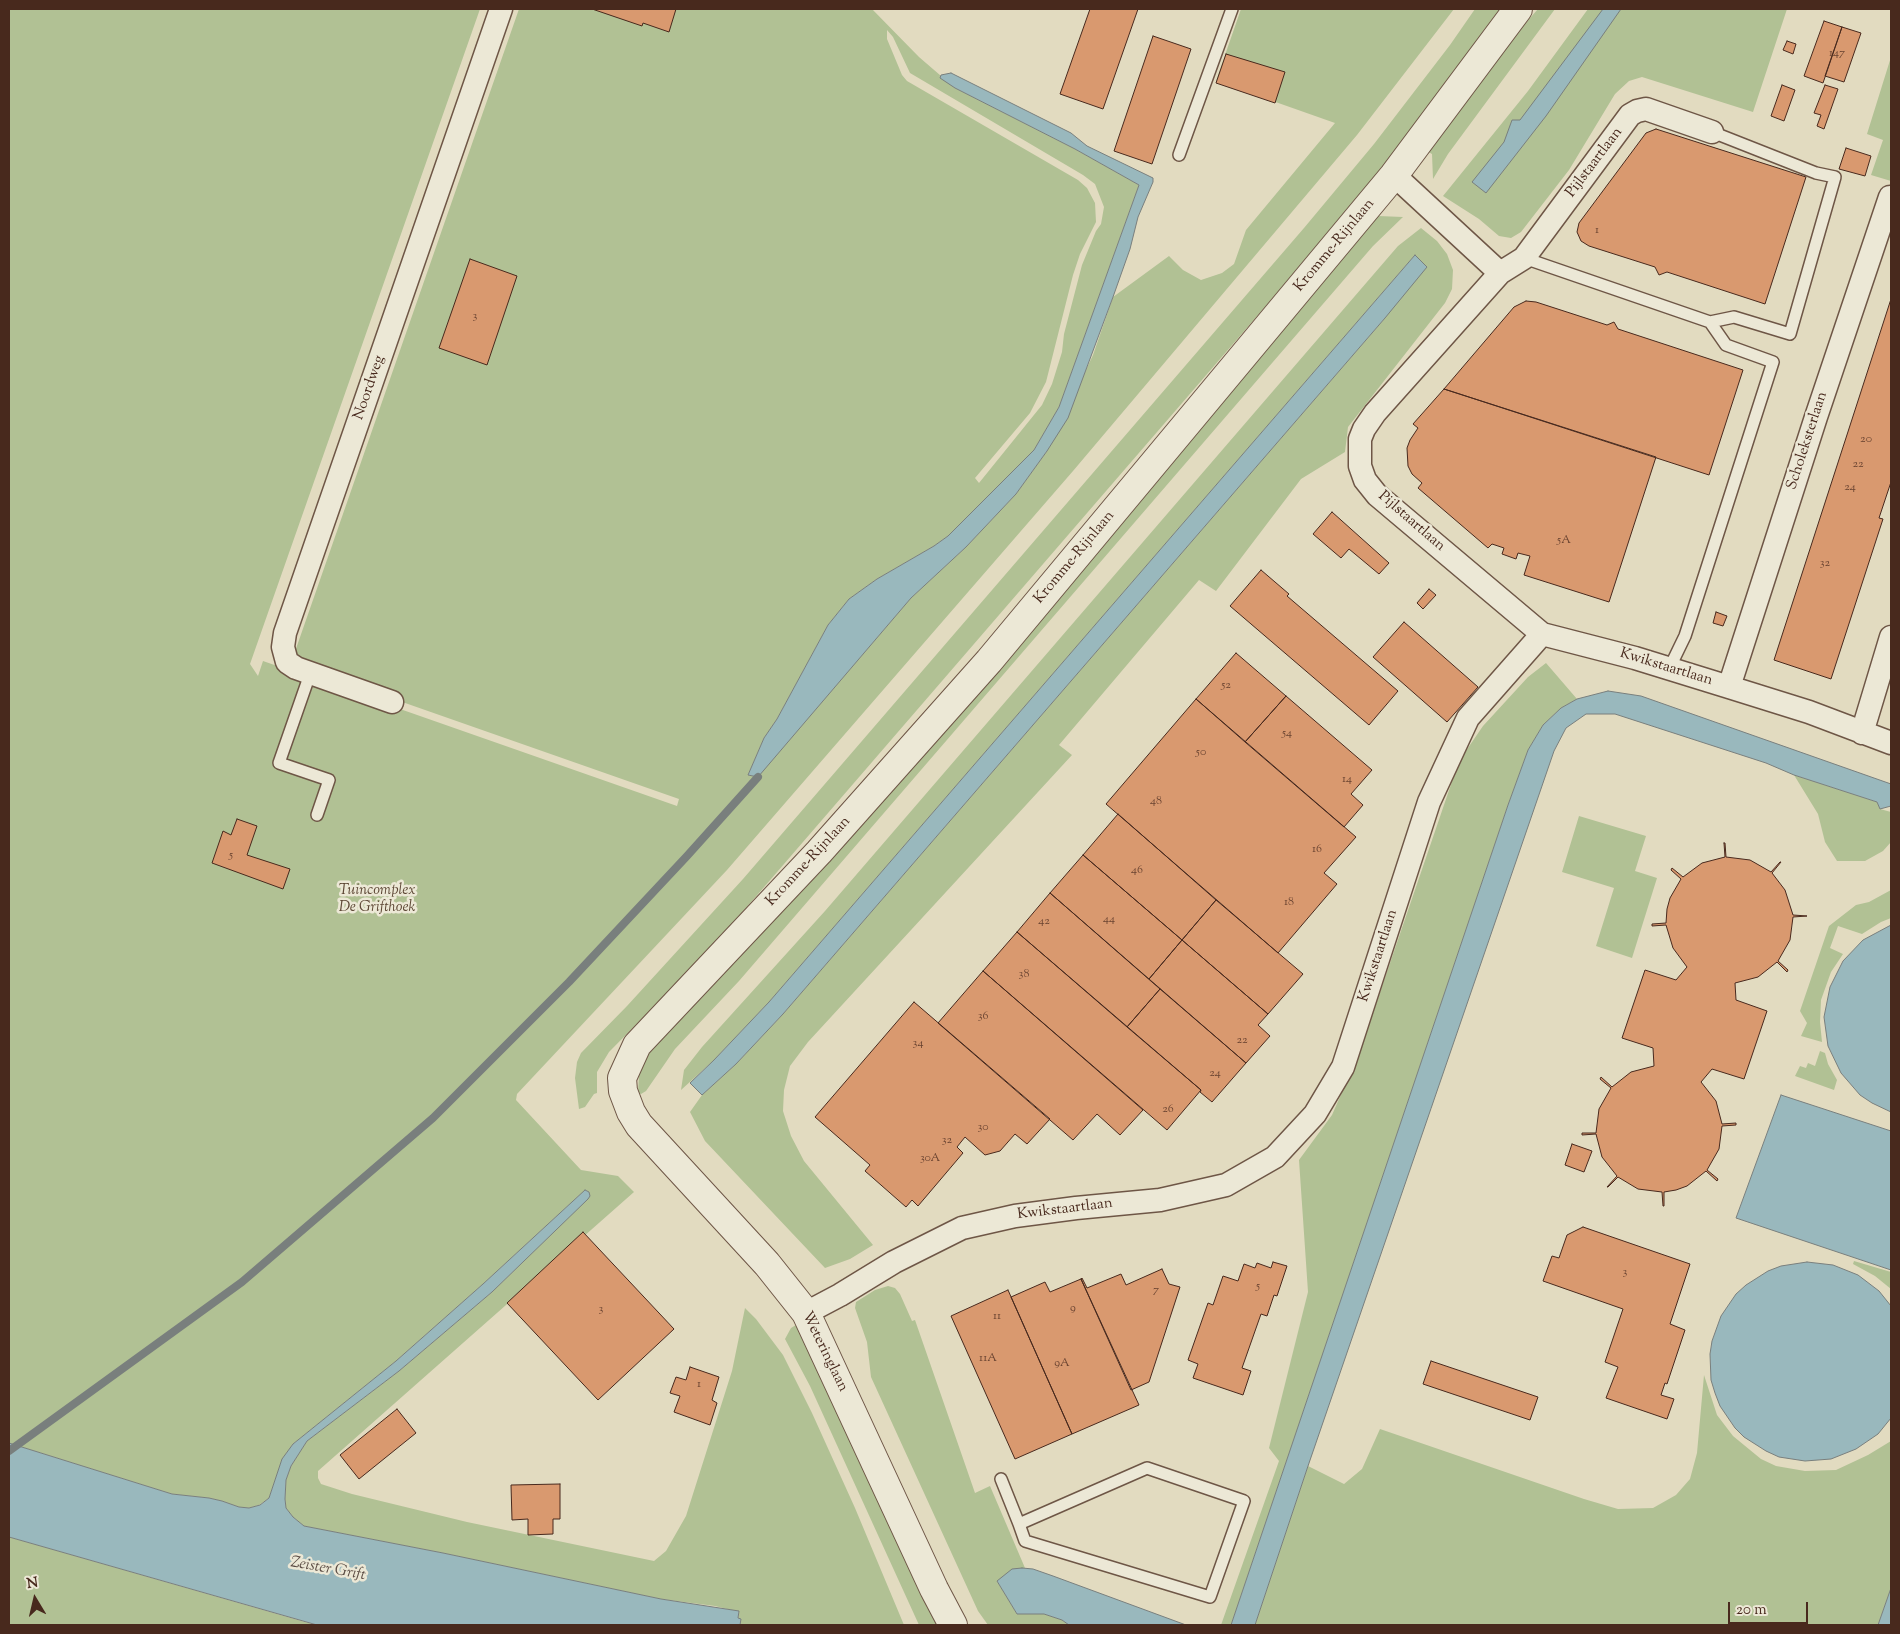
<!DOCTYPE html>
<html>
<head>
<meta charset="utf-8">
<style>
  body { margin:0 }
  #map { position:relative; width:1900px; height:1634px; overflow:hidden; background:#e2dbc0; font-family:"Sorts Mill Goudy",serif }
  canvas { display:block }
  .frame { position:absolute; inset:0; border:10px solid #48291d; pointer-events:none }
  .north { position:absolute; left:10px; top:1574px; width:50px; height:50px; -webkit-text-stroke:4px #ece8d6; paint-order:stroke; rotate:351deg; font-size:14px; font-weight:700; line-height:20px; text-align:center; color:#48291d }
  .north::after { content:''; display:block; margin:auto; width:18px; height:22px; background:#48291d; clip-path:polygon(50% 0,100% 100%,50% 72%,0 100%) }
  .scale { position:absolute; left:1728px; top:1602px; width:80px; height:22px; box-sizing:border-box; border:2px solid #48291d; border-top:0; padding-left:6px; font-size:15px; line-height:18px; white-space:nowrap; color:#48291d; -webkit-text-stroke:4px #ece8d6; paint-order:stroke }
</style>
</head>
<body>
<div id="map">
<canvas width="1900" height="1634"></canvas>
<div class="frame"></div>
<div class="north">N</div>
<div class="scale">20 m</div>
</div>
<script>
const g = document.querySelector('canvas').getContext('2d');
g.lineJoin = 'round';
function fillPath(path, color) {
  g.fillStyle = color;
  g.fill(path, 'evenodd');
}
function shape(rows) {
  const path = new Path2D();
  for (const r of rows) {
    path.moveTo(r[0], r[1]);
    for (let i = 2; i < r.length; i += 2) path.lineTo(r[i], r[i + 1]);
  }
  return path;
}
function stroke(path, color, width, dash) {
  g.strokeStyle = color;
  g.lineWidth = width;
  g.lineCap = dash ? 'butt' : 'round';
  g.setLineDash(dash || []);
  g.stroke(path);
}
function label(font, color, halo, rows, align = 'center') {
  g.font = font + ' "Sorts Mill Goudy",serif';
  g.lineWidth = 5;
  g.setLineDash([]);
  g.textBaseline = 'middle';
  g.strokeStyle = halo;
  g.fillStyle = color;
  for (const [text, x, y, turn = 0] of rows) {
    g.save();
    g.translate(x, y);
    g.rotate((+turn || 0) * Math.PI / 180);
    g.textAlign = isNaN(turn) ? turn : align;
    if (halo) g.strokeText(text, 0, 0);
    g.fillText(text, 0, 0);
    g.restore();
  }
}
const green = shape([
  [9,9,480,9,250,664,258,676,263,661,677,806,679,799,291,663,519,9,872,9,919,57,955,88,1075,149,1139,185,1059,407,1034,450,948,536,934,546,877,579,849,599,828,625,777,719,764,738,748,775,757,777,911,598,966,547,1016,494,1047,451,1093,355,1113,297,1169,256,1183,270,1201,280,1222,273,1234,264,1246,230,1335,123,1216,81,1241,9,1454,9,1357,135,1073,471,727,870,517,1094,516,1100,581,1170,618,1176,634,1192,318,1471,318,1478,321,1484,352,1494,467,1522,654,1561,666,1551,686,1516,732,1371,745,1308,756,1319,783,1355,812,1413,855,1508,904,1625,740,1625,741,1619,738,1618,739,1612,715,1606,661,1599,443,1553,304,1526,293,1517,286,1508,285,1499,286,1480,291,1466,307,1441,399,1371,492,1292,590,1196,589,1192,585,1190,483,1284,396,1361,293,1444,282,1460,269,1498,259,1505,249,1508,239,1507,222,1501,209,1498,172,1494,9,1443],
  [887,30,893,37,910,73,1083,175,1095,184,1104,207,1101,224,1096,231,1082,265,1064,334,1062,352,1052,384,1042,405,979,483,975,478,1030,413,1046,382,1073,275,1080,254,1096,222,1095,203,1087,188,1078,180,907,81,902,75,887,39],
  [1475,9,1501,9,1496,18,1453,76,1375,176,1271,300,708,952,609,1052,597,1072,597,1093,594,1094,585,1107,579,1109,575,1078,577,1062,581,1053,627,1006,743,879,1304,228,1374,144,1450,45],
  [1538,9,1555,9,1448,154,1433,179,1432,154,1427,151,1514,36],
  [1588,9,1787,9,1753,112,1642,77,1629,81,1615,94,1569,170,1521,232,1511,238,1499,236,1479,219,1443,196,1528,91],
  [1891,57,1891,181,1871,175,1883,140,1867,134],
  [1376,214,1378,216,1403,217,1373,246,739,981,675,1049,646,1091,641,1094,638,1093,639,1074,649,1052],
  [1421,228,1437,241,1447,254,1453,270,1452,289,1445,303,1348,427,1345,452,1301,479,1216,591,1199,580,1059,745,1072,755,808,1042,790,1066,784,1090,783,1111,791,1136,804,1161,873,1245,850,1259,825,1268,705,1141,690,1112,702,1095,736,1064,783,1014,1385,318,1415,255,769,1002,714,1060,681,1090,684,1070,702,1047,825,911,1398,246],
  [1546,663,1577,699,1561,708,1543,725,1528,750,1508,805,1231,1625,1221,1625,1279,1461,1269,1448,1308,1292,1299,1160,1332,1115,1360,1051,1459,761,1483,726,1528,677],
  [1794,775,1877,802,1880,809,1891,812,1891,842,1883,851,1865,861,1837,861,1825,842,1818,814],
  [1579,816,1646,836,1635,871,1657,878,1632,958,1596,946,1614,888,1562,872],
  [1891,890,1891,918,1881,922,1862,934,1838,926,1830,948,1843,954,1831,972,1821,1000,1820,1022,1822,1042,1801,1036,1807,1023,1800,1011,1829,926,1856,905,1869,902],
  [1820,1051,1825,1053,1828,1064,1837,1080,1834,1090,1795,1076,1800,1066,1806,1068,1808,1063,1815,1066],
  [1854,1261,1891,1272,1891,1289,1875,1276,1853,1264],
  [888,1286,895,1288,900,1294,912,1321,915,1320,975,1493,990,1486,1025,1568,997,1581,1017,1614,1044,1614,1062,1620,1069,1625,988,1625,978,1611,871,1377,867,1342,855,1308,856,1302,875,1290],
  [796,1325,805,1338,939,1625,919,1625,810,1386,785,1339,791,1328],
  [1704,1375,1717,1415,1733,1436,1761,1459,1776,1466,1805,1471,1836,1470,1868,1455,1891,1441,1891,1588,1878,1625,1255,1625,1308,1466,1344,1484,1362,1469,1380,1429,1584,1499,1618,1509,1653,1508,1676,1495,1690,1479,1697,1453],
  [9,1537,305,1622,317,1625,9,1625]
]);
const water = shape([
  [1603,9,1621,9,1546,116,1486,193,1472,182,1504,142,1512,120,1520,120,1603,9],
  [951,73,1071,133,1087,146,1153,178,1153,182,1138,217,1130,249,1113,297,1068,418,1047,451,1016,494,966,547,911,598,758,777,748,775,764,738,777,719,828,625,849,599,877,579,934,546,948,536,1034,450,1059,407,1139,185,1075,149,955,88,940,78,941,75,951,73],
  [1415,255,1427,267,1385,318,783,1014,736,1064,702,1095,690,1083,714,1060,769,1002,1415,255],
  [1608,691,1641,696,1891,784,1891,806,1880,809,1877,802,1794,775,1766,763,1615,714,1586,714,1566,728,1554,751,1308,1466,1255,1625,1231,1625,1508,805,1528,750,1543,725,1561,708,1577,699,1608,691],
  [1891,925,1891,1112,1872,1103,1860,1095,1841,1073,1828,1046,1824,1017,1830,987,1843,961,1863,940,1891,925],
  [1781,1095,1891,1131,1891,1270,1736,1218,1781,1095],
  [585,1190,589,1192,590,1196,588,1199,492,1292,399,1371,307,1441,291,1466,286,1480,285,1499,286,1508,293,1517,304,1526,443,1553,661,1599,739,1611,738,1618,741,1619,740,1625,317,1625,9,1537,9,1443,172,1494,209,1498,222,1501,239,1507,249,1508,260,1505,269,1498,282,1459,293,1444,396,1361,483,1284,585,1190],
  [1807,1262,1833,1265,1858,1275,1879,1291,1891,1306,1891,1418,1878,1434,1856,1449,1831,1459,1805,1461,1779,1457,1766,1451,1744,1437,1735,1428,1720,1406,1715,1393,1711,1380,1710,1354,1712,1341,1721,1316,1736,1294,1746,1285,1768,1271,1781,1266,1807,1262],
  [1022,1568,1033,1569,1053,1576,1186,1625,1069,1625,1062,1620,1044,1614,1017,1614,997,1581,1012,1569,1022,1568],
  [1891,1588,1891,1625,1878,1625,1891,1588]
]);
const stream = shape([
  [9,1451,242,1282,433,1118,569,982,687,856,758,777]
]);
const building = shape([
  [592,9,676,9,669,32,643,23,642,26,592,9],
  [1090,9,1138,9,1103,109,1060,94,1090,9],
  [1824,21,1842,27,1823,83,1804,76,1824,21],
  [1842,27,1861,33,1844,82,1825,76,1842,27],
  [1153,36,1191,49,1152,164,1114,151,1153,36],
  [1787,41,1796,44,1793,54,1783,50,1787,41],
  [1226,54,1285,72,1275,103,1216,83,1226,54],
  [1782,85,1795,90,1784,121,1771,116,1782,85],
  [1825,85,1838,89,1824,129,1817,126,1821,115,1814,113,1825,85],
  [1656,129,1806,177,1765,304,1667,272,1659,275,1655,267,1589,246,1581,241,1577,232,1579,223,1646,133,1656,129],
  [1846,148,1871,156,1865,176,1839,169,1846,148],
  [470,259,517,276,487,365,439,348,470,259],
  [1891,299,1891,482,1879,518,1883,519,1831,679,1774,660,1891,299],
  [1526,301,1536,302,1607,325,1614,322,1618,329,1743,370,1709,475,1444,389,1514,307,1526,301],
  [1444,389,1656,457,1609,602,1524,575,1530,556,1518,553,1516,559,1502,554,1504,548,1492,544,1488,548,1418,488,1422,483,1412,474,1408,466,1407,448,1410,440,1418,428,1413,424,1444,389],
  [1332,512,1389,563,1379,574,1349,549,1341,558,1313,534,1332,512],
  [1261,570,1289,594,1287,596,1398,691,1369,725,1230,606,1261,570],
  [1429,589,1436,595,1423,609,1417,603,1429,589],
  [1716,612,1727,616,1723,626,1713,623,1716,612],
  [1404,622,1478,687,1447,722,1373,657,1404,622],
  [1236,653,1286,696,1245,742,1196,699,1236,653],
  [1286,696,1372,770,1351,794,1363,805,1344,827,1245,742,1286,696],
  [1196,699,1356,837,1324,873,1337,884,1278,953,1106,804,1196,699],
  [1118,814,1216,900,1182,940,1083,855,1118,814],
  [237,819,257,826,247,855,290,869,283,889,212,863,223,831,231,835,237,819],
  [1724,843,1725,843,1726,857,1750,860,1771,872,1780,862,1781,862,1772,873,1785,890,1793,915,1807,916,1793,917,1790,940,1778,961,1788,970,1787,972,1777,962,1758,977,1735,983,1736,1000,1767,1011,1744,1079,1712,1069,1701,1082,1716,1101,1722,1124,1736,1123,1736,1125,1722,1126,1719,1149,1707,1170,1718,1179,1717,1181,1706,1171,1687,1186,1676,1190,1664,1192,1664,1206,1663,1206,1662,1192,1638,1189,1618,1177,1608,1187,1607,1187,1617,1176,1602,1157,1596,1134,1582,1135,1582,1133,1596,1133,1599,1109,1611,1088,1600,1079,1601,1077,1612,1087,1631,1072,1654,1066,1653,1048,1622,1038,1645,970,1676,980,1687,967,1673,948,1666,925,1652,926,1652,924,1666,923,1667,909,1670,898,1681,879,1671,870,1672,868,1683,877,1702,863,1725,857,1724,843],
  [1083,855,1182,940,1149,979,1050,893,1083,855],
  [1050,893,1160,989,1127,1027,1017,932,1050,893],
  [1216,900,1303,974,1268,1014,1182,940,1216,900],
  [1017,932,1201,1090,1167,1130,983,971,1017,932],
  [1182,940,1268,1014,1258,1025,1270,1036,1246,1063,1149,979,1182,940],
  [983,971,1143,1110,1120,1135,1097,1114,1073,1140,938,1023,983,971],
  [1160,989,1246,1063,1212,1102,1200,1092,1201,1090,1127,1027,1160,989],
  [914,1002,1050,1119,1027,1144,1015,1134,1000,1151,985,1155,965,1137,957,1147,963,1153,918,1206,912,1200,906,1207,865,1171,870,1165,815,1117,914,1002],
  [1572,1144,1592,1151,1584,1172,1565,1165,1572,1144],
  [1583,1227,1690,1264,1670,1324,1685,1330,1667,1384,1665,1383,1661,1395,1674,1399,1667,1419,1606,1398,1618,1367,1605,1362,1623,1309,1543,1281,1552,1256,1559,1258,1567,1235,1583,1227],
  [583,1232,674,1329,598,1400,507,1303,583,1232],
  [1273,1262,1287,1266,1277,1296,1274,1295,1267,1316,1261,1314,1242,1368,1251,1371,1243,1395,1193,1378,1198,1364,1188,1360,1208,1303,1213,1305,1223,1276,1238,1281,1244,1264,1255,1268,1257,1263,1271,1268,1273,1262],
  [1162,1269,1169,1284,1180,1287,1149,1382,1131,1390,1081,1279,1082,1278,1087,1288,1121,1274,1126,1285,1162,1269],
  [1081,1279,1139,1405,1072,1434,1011,1297,1045,1282,1050,1292,1081,1279],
  [1008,1290,1072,1434,1015,1459,951,1316,1008,1290],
  [1431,1361,1538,1397,1530,1420,1423,1384,1431,1361],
  [690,1367,719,1377,712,1400,717,1403,710,1425,674,1412,680,1396,670,1393,676,1377,686,1380,690,1367],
  [397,1409,416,1433,359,1479,340,1455,397,1409],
  [560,1484,560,1519,553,1519,553,1534,528,1535,528,1519,512,1520,511,1485,560,1484]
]);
const service = shape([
  [1179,155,1232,9],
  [1524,258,1710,322,1726,345,1773,362,1685,636,1669,669],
  [1710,322,1734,317,1790,334,1835,177,1816,173,1712,132],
  [310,674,279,763,329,780,317,815],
  [1001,1479,1019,1524,1025,1541,1210,1597,1244,1501,1147,1468,1019,1524]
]);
const minor = shape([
  [1712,132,1646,109,1637,111,1630,115,1524,258,1500,273,1375,413,1364,429,1360,439,1360,466,1365,480,1377,495,1542,634,1635,658,1729,687,1809,712,1891,743],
  [1394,175,1500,273],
  [1729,687,1816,417,1890,197,1891,197],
  [392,702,296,668,287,662,283,647,285,633,501,9],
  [1862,733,1891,637],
  [806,1313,840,1295,894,1262,962,1228,1015,1216,1076,1208,1160,1200,1226,1185,1275,1157,1315,1114,1343,1067,1429,802,1468,718,1542,634]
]);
const tertiary = shape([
  [953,1625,934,1589,806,1313,767,1264,639,1125,631,1112,623,1091,622,1078,637,1045,819,852,989,661,1394,175,1518,9]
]);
const numberNames = [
  ["147",1837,54],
  ["1",1597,231],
  ["3",475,317],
  ["20",1866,440],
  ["22",1858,465],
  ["24",1850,488],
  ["5A",1564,541],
  ["32",1825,564],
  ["52",1226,686],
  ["54",1287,734],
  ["50",1201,753],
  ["14",1347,780],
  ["48",1156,802],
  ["16",1317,850],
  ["5",231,856],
  ["46",1137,871],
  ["18",1289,903],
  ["44",1109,920],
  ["42",1044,922],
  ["38",1024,975],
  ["36",983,1017],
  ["22",1242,1041],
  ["34",918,1044],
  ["24",1215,1074],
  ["26",1168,1110],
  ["30",983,1128],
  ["32",947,1141],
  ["30A",930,1159],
  ["3",1625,1273],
  ["5",1258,1287],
  ["7",1156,1291],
  ["9",1073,1309],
  ["3",601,1310],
  ["11",997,1317],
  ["11A",988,1359],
  ["9A",1062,1364],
  ["1",699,1385]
];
const streetNames = [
  ["Pijlstaartlaan",1595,163,-53],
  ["Kromme-Rijnlaan",1335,246,-50],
  ["Noordweg",370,388,-71],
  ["Scholeksterlaan",1808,441,-72],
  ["Pijlstaartlaan",1411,522,41],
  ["Kromme-Rijnlaan",1075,558,-50],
  ["Kwikstaartlaan",1666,668,17],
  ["Kromme-Rijnlaan",809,862,-47],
  ["Kwikstaartlaan",1379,956,-72],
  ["Kwikstaartlaan",1065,1210,-7],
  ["Weteringlaan",824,1352,64]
];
const parkNames = [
  ["Tuincomplex",377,891],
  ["De Grifthoek",377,908]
];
const waterNames = [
  ["Zeister Grift",328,1570,10]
];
fillPath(green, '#b1c194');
fillPath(water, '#99b8bd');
stroke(water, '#797f7d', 1);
stroke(stream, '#797f7d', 8);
fillPath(building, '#d9996f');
stroke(building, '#48291d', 1);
stroke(service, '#6e5646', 14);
stroke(minor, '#6e5646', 25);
stroke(tertiary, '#6e5646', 30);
stroke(service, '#ece8d6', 11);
stroke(minor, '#ece8d6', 22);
stroke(tertiary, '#ece8d6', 28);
label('12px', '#6c4532', null, numberNames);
label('15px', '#48291d', '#ece8d6', streetNames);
label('italic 15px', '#5d4735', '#ece8d6', parkNames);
label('italic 16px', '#5c4d45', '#ece8d6', waterNames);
</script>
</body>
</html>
